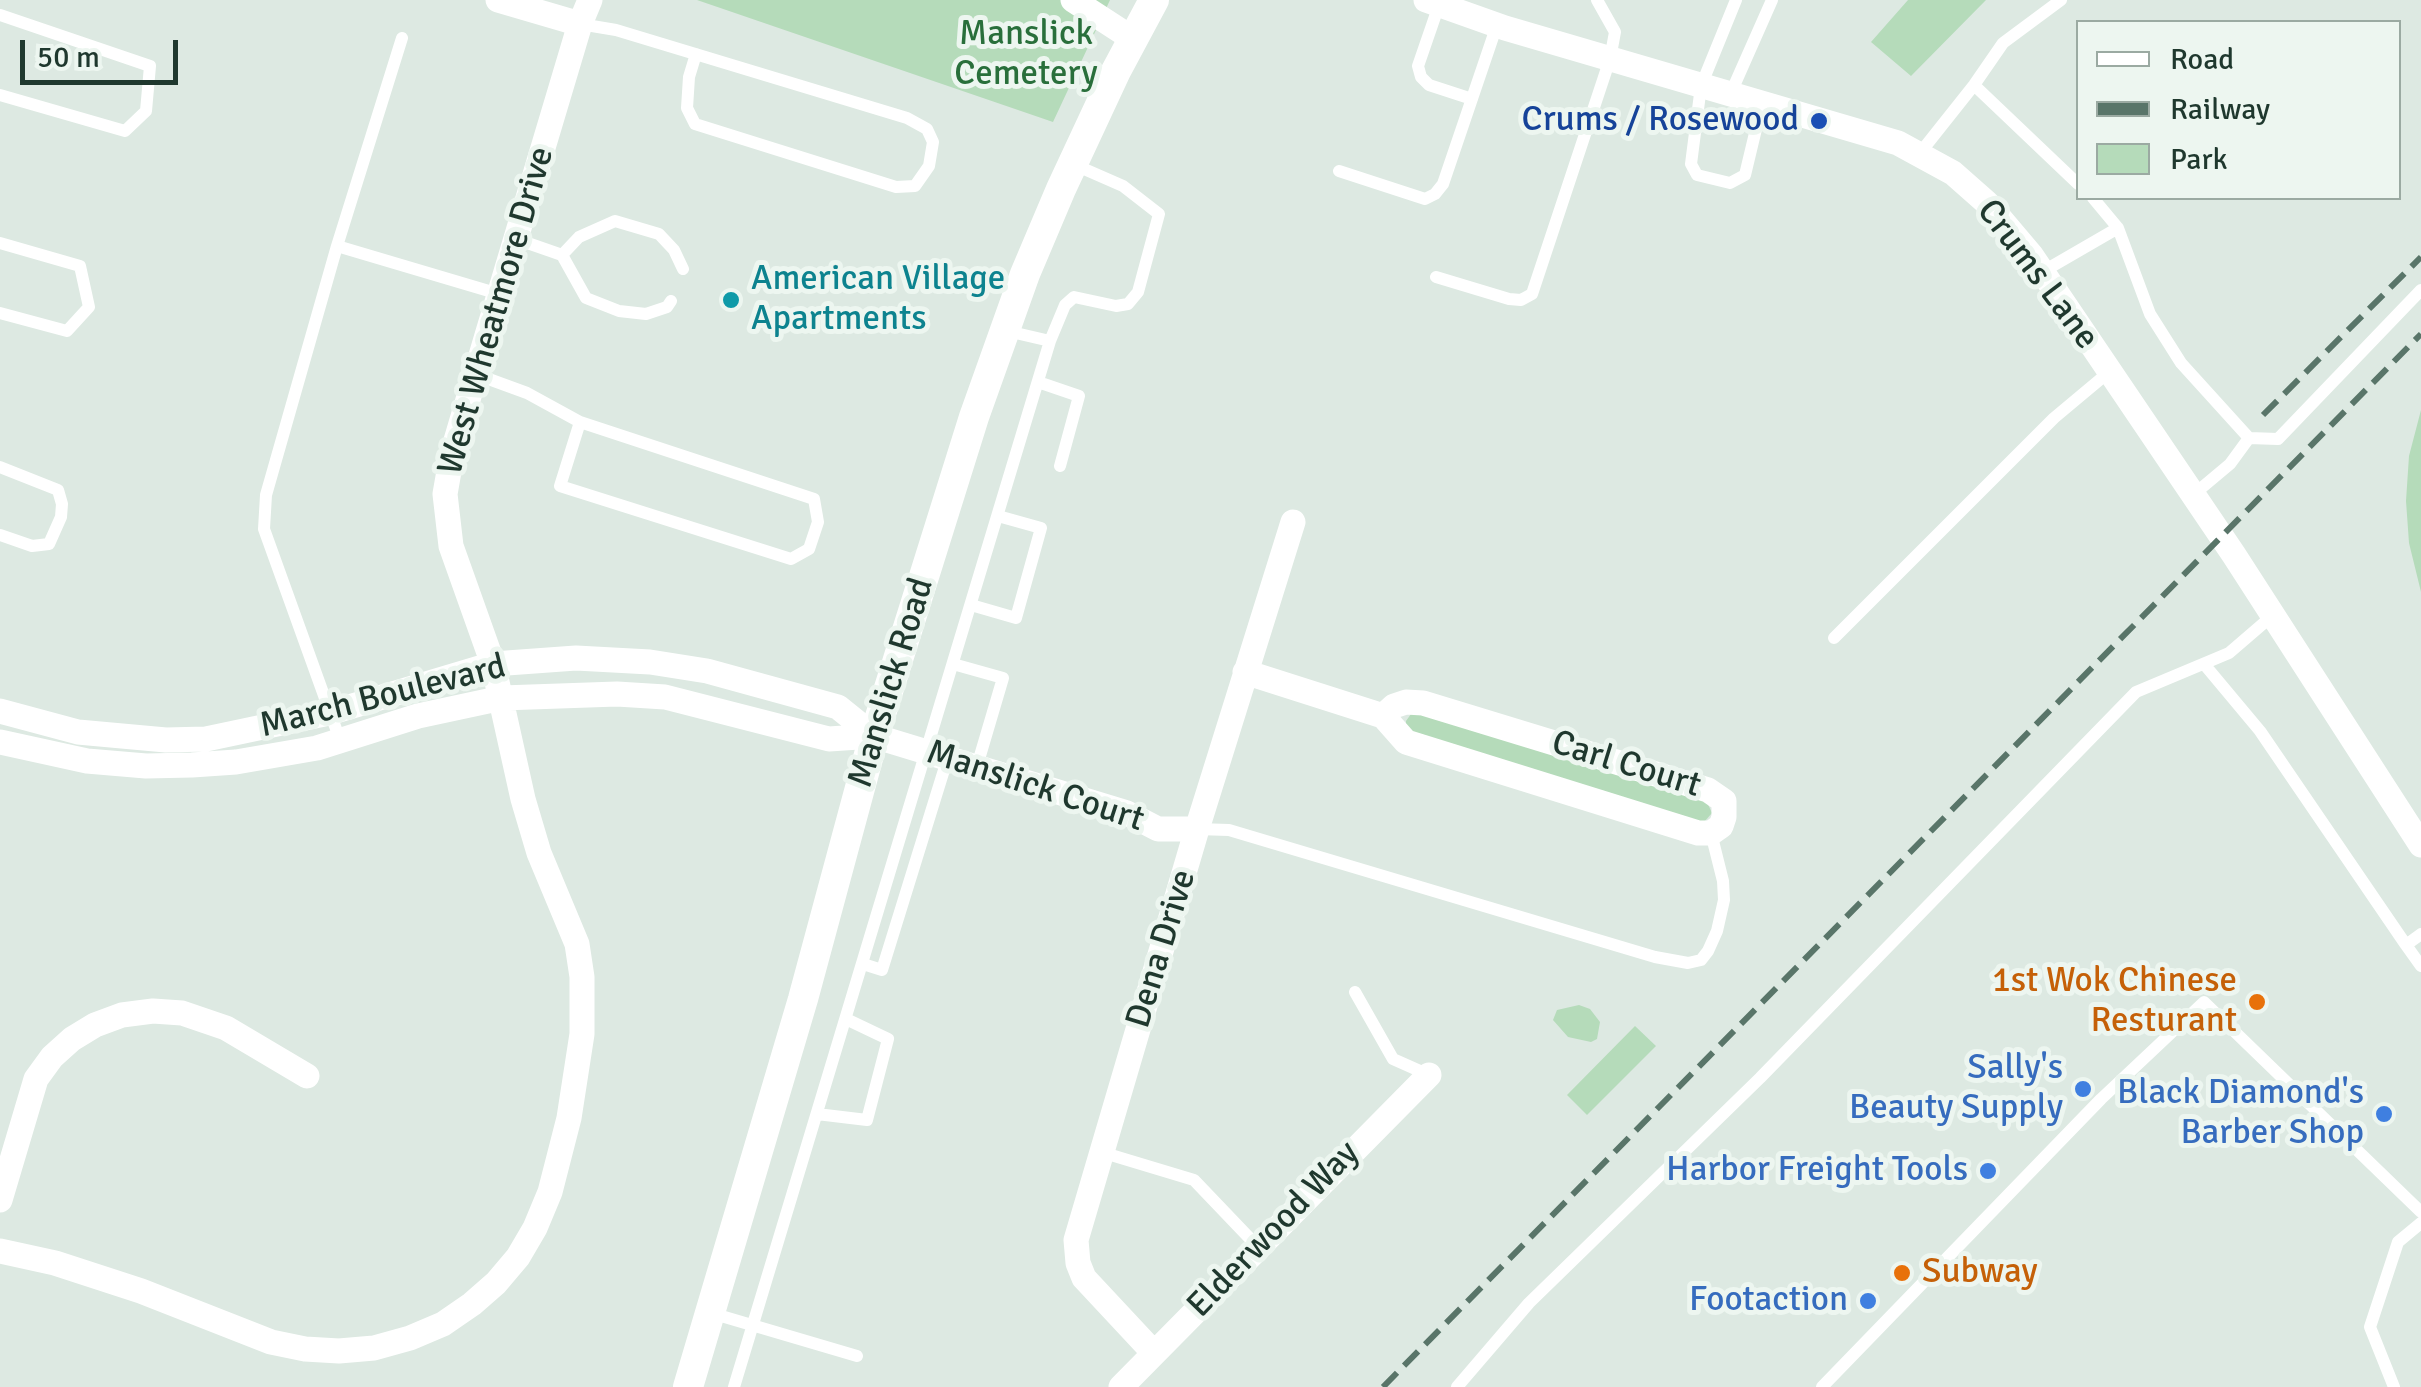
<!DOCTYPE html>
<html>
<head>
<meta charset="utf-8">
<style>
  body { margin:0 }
  #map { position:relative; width:2421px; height:1387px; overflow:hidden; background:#dde9e2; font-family:Signika,sans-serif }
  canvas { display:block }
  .legend { position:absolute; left:2076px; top:20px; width:325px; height:180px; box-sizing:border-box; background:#edf6f0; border:2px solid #9baaa2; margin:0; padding:12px 18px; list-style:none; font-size:30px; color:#1f382e }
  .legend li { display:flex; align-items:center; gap:20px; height:50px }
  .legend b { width:50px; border:2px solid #9baaa2 }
  .scale { position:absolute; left:20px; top:40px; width:158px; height:45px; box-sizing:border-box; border:5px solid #1f382e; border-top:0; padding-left:12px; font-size:30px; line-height:35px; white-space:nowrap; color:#1f382e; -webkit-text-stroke:8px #edf6f0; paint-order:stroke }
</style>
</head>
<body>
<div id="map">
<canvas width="2421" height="1387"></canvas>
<ul class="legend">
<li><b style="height:12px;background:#fff"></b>Road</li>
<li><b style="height:12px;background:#597569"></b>Railway</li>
<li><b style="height:28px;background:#b5dbba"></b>Park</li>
</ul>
<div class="scale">50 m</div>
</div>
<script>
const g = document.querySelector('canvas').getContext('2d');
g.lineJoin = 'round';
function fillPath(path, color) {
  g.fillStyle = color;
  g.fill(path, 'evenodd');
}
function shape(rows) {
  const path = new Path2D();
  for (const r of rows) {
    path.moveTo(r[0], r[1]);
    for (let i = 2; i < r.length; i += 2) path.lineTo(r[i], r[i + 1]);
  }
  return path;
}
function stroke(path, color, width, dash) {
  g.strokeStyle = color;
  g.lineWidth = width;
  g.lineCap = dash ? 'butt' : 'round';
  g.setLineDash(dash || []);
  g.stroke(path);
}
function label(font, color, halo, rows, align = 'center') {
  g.font = font + ' Signika,sans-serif';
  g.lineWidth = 10;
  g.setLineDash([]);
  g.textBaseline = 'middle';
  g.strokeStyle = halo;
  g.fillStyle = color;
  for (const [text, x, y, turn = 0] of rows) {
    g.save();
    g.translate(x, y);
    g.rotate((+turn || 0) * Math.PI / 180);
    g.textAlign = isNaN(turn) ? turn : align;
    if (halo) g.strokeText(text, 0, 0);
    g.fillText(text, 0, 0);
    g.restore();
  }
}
const green = shape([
  [697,0,1110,0,1053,122],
  [1908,0,1986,0,1911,76,1871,42],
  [2421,410,2421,592,2409,543,2406,501,2409,456],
  [1418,713,1706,800,1712,813,1705,821,1699,822,1416,736,1406,726,1406,721,1411,714],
  [1579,1005,1590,1009,1600,1022,1597,1039,1591,1042,1568,1037,1553,1020,1557,1010],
  [1635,1026,1656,1046,1587,1115,1567,1095]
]);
const service = shape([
  [1736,0,1701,86,1691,164,1697,175,1730,183,1745,175,1762,104],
  [1439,5,1418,66,1421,77,1429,85,1472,99],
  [0,15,150,66,146,111,125,131,0,95],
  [580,24,616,30,907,118,927,129,933,142,929,166,915,186,896,187,695,124,687,108,689,77,696,54],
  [1974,85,2078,184],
  [1730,95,1772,0],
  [1920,153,1974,85,2003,43,2061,0],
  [1339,171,1425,199,1435,194,1443,184,1497,25],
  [2118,228,2150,314,2181,363,2249,438,2278,439,2421,290],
  [516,239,562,255,586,298,619,311,646,314,667,307,671,301],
  [0,243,80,266,89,307,67,331,0,313],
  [337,246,499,294],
  [562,255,579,237,615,221,659,234,674,250,683,269],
  [2042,272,2118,228,2093,198],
  [1436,277,1509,299,1521,300,1532,294,1610,59,1615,32,1597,0],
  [1007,331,1050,341,1065,305,1074,297,1116,306,1128,304,1138,292,1159,214,1123,186,1075,165],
  [475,374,527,393,580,422,560,486,791,559,809,549,818,522,814,499,580,422],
  [1038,382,1079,396,1060,466],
  [0,467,58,490,62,504,61,517,49,544,32,546,0,535],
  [2193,495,2230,464,2249,438],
  [971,605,1016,618,1041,528,998,516],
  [1834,638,2054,418,2109,372],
  [953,664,1003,678,977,766],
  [2204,664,2260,731,2406,945,2421,934],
  [340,740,264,529,266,495,337,246,402,38],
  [1197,829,1229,830,1655,957,1688,963,1701,960,1708,951,1717,931,1724,900,1723,881,1711,833],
  [2406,945,2421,966],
  [863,964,882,970,948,757],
  [1355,992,1393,1059,1429,1075],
  [817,1114,867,1120,888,1039,846,1019],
  [1101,1152,1194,1180,1258,1247],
  [711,1313,857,1356],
  [734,1387,1050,341],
  [1457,1387,1529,1303,1760,1078,2136,692,2229,653,2272,616],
  [1822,1387,2101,1099,2204,1002,2421,1212],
  [2394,1387,2370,1327,2398,1242,2421,1223]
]);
const minor = shape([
  [498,0,580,24],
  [1073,0,1133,39],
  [1426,0,1505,28,1898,143,1953,173,1987,203,2031,255,2234,555,2421,845],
  [1245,672,1383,716,1406,742,1698,833,1711,833,1721,826,1724,817,1724,801,1708,790,1423,703,1406,702,1394,706,1383,716],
  [0,711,78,732,166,740,206,739,329,713,493,664,576,658,650,662,707,671,838,707,874,736],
  [0,742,87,761,146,766,192,765,236,762,317,748,418,716,502,698,617,694,665,697,829,739,874,736,1127,813,1158,829,1197,829],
  [0,1200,36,1079,52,1057,72,1039,95,1025,122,1015,153,1011,182,1013,226,1028,307,1076],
  [0,1251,55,1263,141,1291,271,1342,305,1349,339,1351,374,1348,410,1338,443,1324,472,1304,496,1283,518,1257,535,1228,550,1192,569,1118,582,1034,582,977,577,944,539,853,523,799,493,664,451,546,445,494,452,454,485,342,580,24,590,0],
  [1154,1353,1084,1278,1078,1263,1076,1240,1197,829,1293,522],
  [1121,1387,1429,1075]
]);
const secondary = shape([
  [688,1387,803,999,874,736,974,417,1025,274,1061,189,1116,71,1154,0]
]);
const rail = shape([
  [2263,415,2421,257],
  [1383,1387,2421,334]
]);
const markers = [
  [1819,121,10,"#1a4fb4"],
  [731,300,10,"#0f9aa8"],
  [2257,1002,10,"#e8710a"],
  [2083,1089,10,"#3f7fe0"],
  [2384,1114,10,"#3f7fe0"],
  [1988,1171,10,"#3f7fe0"],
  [1902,1273,10,"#e8710a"],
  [1868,1301,10,"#3f7fe0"]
];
const parkNames = [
  ["Manslick",1026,35],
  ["Cemetery",1026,75]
];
const transitNames = [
  ["Crums / Rosewood",1799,121]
];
const streetNames = [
  ["Crums Lane",2037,275,53],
  ["West Wheatmore Drive",497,311,-74],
  ["Manslick Road",892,683,-73],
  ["March Boulevard",383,697,-14],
  ["Carl Court",1626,765,17],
  ["Manslick Court",1035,787,18],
  ["Dena Drive",1162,949,-73],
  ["Elderwood Way",1274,1230,-46]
];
const cultureNames = [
  ["American Village",751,280],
  ["Apartments",751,320]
];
const foodNames = [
  ["1st Wok Chinese",2237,982],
  ["Resturant",2237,1022],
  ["Subway",1922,1273,"left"]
];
const shopNames = [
  ["Sally's",2063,1069],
  ["Beauty Supply",2063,1109],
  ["Black Diamond's",2364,1094],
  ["Barber Shop",2364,1134],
  ["Harbor Freight Tools",1968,1171],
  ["Footaction",1848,1301]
];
fillPath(green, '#b5dbba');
stroke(service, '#fff', 12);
stroke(minor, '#fff', 25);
stroke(secondary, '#fff', 30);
stroke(rail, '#597569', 6, [20, 10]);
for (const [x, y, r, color] of markers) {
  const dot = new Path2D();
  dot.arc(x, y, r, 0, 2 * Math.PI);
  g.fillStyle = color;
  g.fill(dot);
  stroke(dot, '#edf6f0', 4);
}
label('35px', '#296f3b', '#edf6f0', parkNames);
label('35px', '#164399', '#edf6f0', transitNames, 'right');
label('35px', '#1f382e', '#edf6f0', streetNames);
label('35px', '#0d838f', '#edf6f0', cultureNames, 'left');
label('35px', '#c56008', '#edf6f0', foodNames, 'right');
label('35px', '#366cbe', '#edf6f0', shopNames, 'right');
</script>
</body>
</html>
